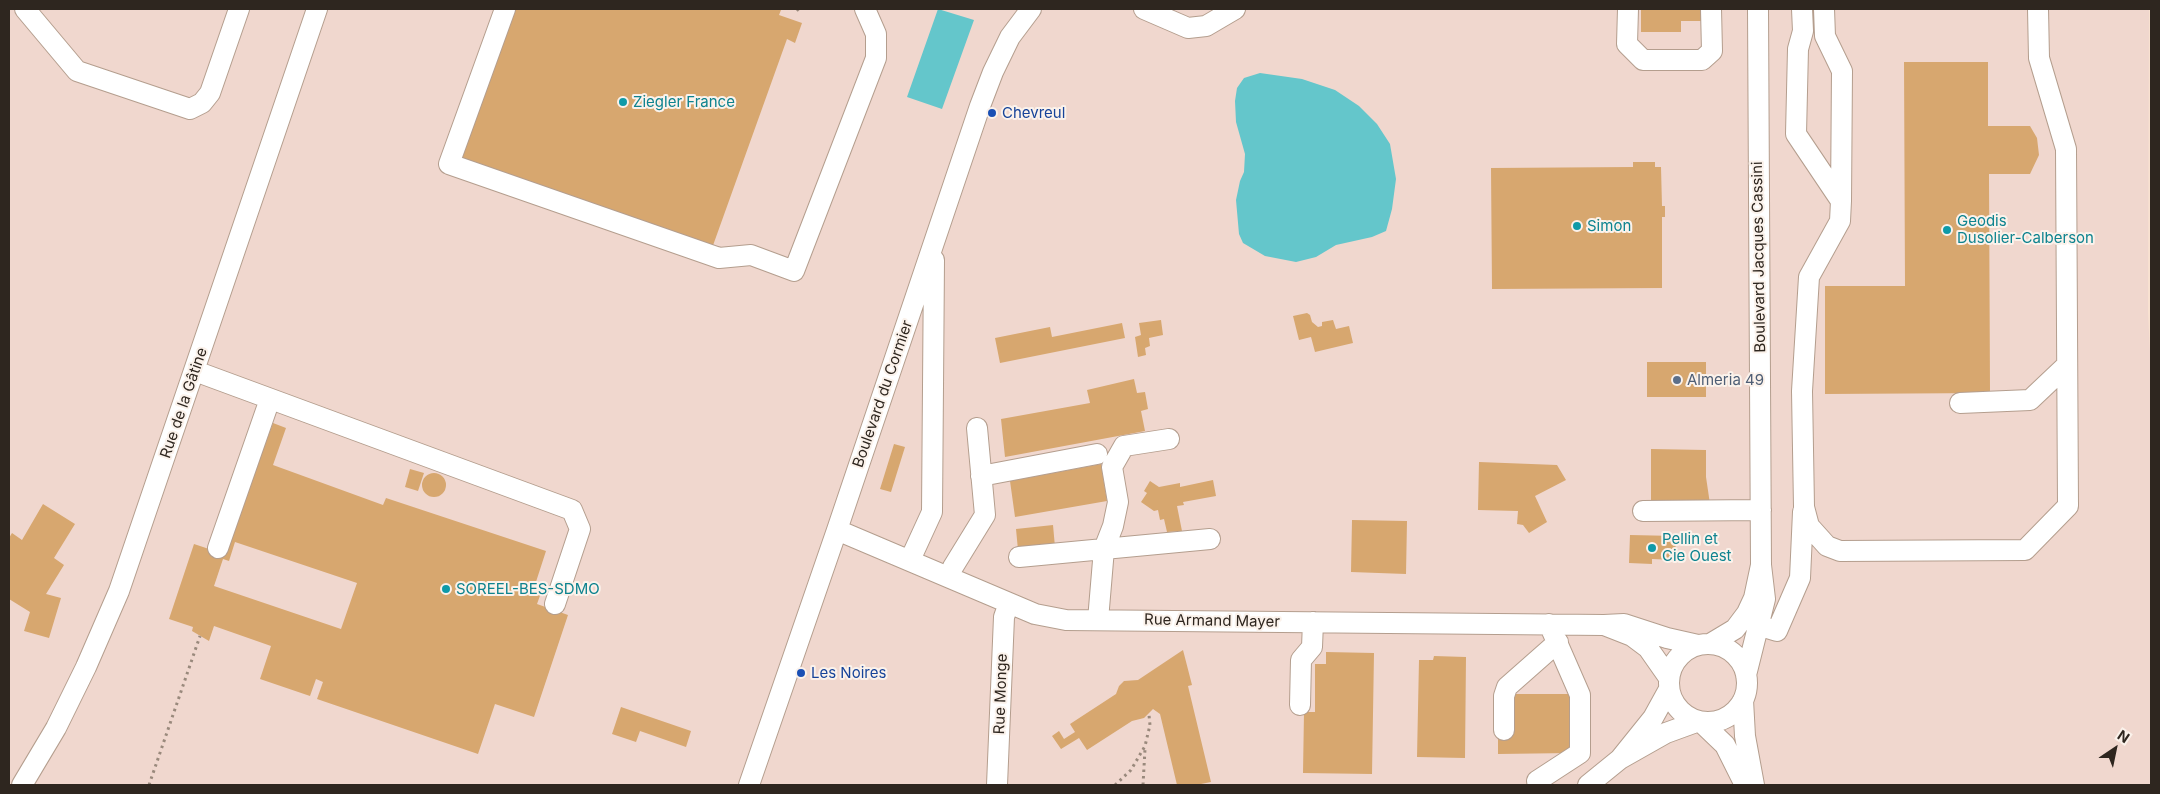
<!DOCTYPE html>
<html>
<head>
<meta charset="utf-8">
<style>
  body { margin:0 }
  #map { position:relative; width:2160px; height:794px; overflow:hidden; background:#f9e2d1; font-family:Inter,sans-serif }
  canvas { display:block }
  .frame { position:absolute; inset:0; border:10px solid #2e261f; pointer-events:none }
  .north { position:absolute; left:2090px; top:724px; width:50px; height:50px; -webkit-text-stroke:4px #fbf2eb; paint-order:stroke; rotate:34deg; font-size:14px; font-weight:700; line-height:20px; text-align:center; color:#2e261f }
  .north::after { content:''; display:block; margin:auto; width:18px; height:22px; background:#2e261f; clip-path:polygon(50% 0,100% 100%,50% 72%,0 100%) }
</style>
</head>
<body>
<div id="map">
<canvas width="2160" height="794"></canvas>
<div class="frame"></div>
<div class="north">N</div>
</div>
<script>
const g = document.querySelector('canvas').getContext('2d');
g.lineJoin = 'round';
function fillPath(path, color) {
  g.fillStyle = color;
  g.fill(path, 'evenodd');
}
function shape(rows) {
  const path = new Path2D();
  for (const r of rows) {
    if (r.length === 3) {
      path.moveTo(r[0] + r[2], r[1]);
      path.arc(r[0], r[1], r[2], 0, 2 * Math.PI);
      continue;
    }
    path.moveTo(r[0], r[1]);
    for (let i = 2; i < r.length; i += 2) path.lineTo(r[i], r[i + 1]);
  }
  return path;
}
function stroke(path, color, width, dash) {
  g.strokeStyle = color;
  g.lineWidth = width;
  g.lineCap = dash ? 'butt' : 'round';
  g.setLineDash(dash || []);
  g.stroke(path);
}
function label(font, color, halo, rows, align = 'center') {
  g.font = font + ' Inter,sans-serif';
  g.lineWidth = 4;
  g.setLineDash([]);
  g.textBaseline = 'middle';
  g.strokeStyle = halo;
  g.fillStyle = color;
  for (const [text, x, y, turn = 0] of rows) {
    g.save();
    g.translate(x, y);
    g.rotate((+turn || 0) * Math.PI / 180);
    g.textAlign = isNaN(turn) ? turn : align;
    if (halo) g.strokeText(text, 0, 0);
    g.fillText(text, 0, 0);
    g.restore();
  }
}
const commercial = shape([
  [9,9,2149,9,2148,313,2151,371,2151,785,9,785]
]);
const water = shape([
  [938,9,974,20,942,109,907,97],
  [1260,73,1302,79,1335,90,1359,106,1377,124,1390,144,1396,179,1392,209,1386,231,1372,237,1336,245,1316,257,1296,262,1265,256,1243,243,1239,234,1236,200,1240,181,1244,172,1245,154,1236,122,1235,101,1237,88,1244,78]
]);
const building = shape([
  [515,9,779,9,781,10,779,15,802,23,795,43,787,39,711,251,460,161],
  [1641,9,1701,9,1701,21,1681,21,1681,32,1641,32],
  [1904,62,1988,62,1988,126,2030,126,2037,138,2039,155,2030,174,1989,174,1990,393,1825,394,1825,286,1905,286],
  [1633,162,1655,162,1655,167,1661,167,1662,206,1665,206,1665,217,1662,217,1662,288,1492,289,1491,168,1633,167],
  [1307,313,1310,315,1312,322,1318,327,1322,326,1322,322,1333,320,1336,329,1349,326,1353,343,1315,352,1311,337,1299,340,1293,316],
  [1161,320,1163,335,1149,338,1150,346,1145,348,1146,355,1138,357,1135,337,1141,335,1139,323],
  [1122,323,1125,338,1000,363,995,338,1050,327,1052,337],
  [1647,362,1706,362,1706,397,1647,397],
  [1134,379,1137,393,1145,392,1148,409,1141,411,1145,431,1005,457,1001,419,1090,403,1087,390],
  [273,423,286,428,273,465,383,505,386,498,546,551,534,588,542,590,537,604,568,615,534,717,495,704,478,754,317,699,323,682,316,679,310,696,260,679,271,646,214,626,209,641,192,631,193,627,169,619,194,544,224,554],
  [235,542,357,583,341,629,214,586,223,559,229,561],
  [894,444,905,447,891,492,880,489],
  [1651,449,1706,450,1706,477,1710,504,1651,505],
  [1479,462,1557,465,1566,480,1535,496,1547,522,1529,533,1523,525,1517,524,1518,511,1478,510],
  [1101,464,1107,501,1015,517,1010,481],
  [410,469,424,473,418,491,405,487],
  [434,485,12],
  [1213,480,1216,496,1183,502,1184,505,1177,506,1182,531,1167,532,1164,519,1160,520,1158,510,1154,511,1141,502,1147,493,1144,491,1150,481,1159,487,1180,483,1180,487],
  [43,504,75,524,54,558,64,565,46,594,61,598,49,638,24,631,30,612,9,599,9,538,12,533,22,540],
  [1352,520,1407,521,1406,574,1351,572],
  [1053,525,1055,547,1018,550,1016,529],
  [1630,535,1676,536,1675,560,1652,559,1652,564,1629,563],
  [1183,650,1192,685,1188,686,1211,782,1196,785,1177,785,1160,714,1153,709,1144,718,1132,721,1087,750,1079,738,1061,749,1052,736,1059,731,1064,739,1075,732,1070,724,1116,694,1119,686,1124,681,1138,680],
  [1326,652,1374,653,1372,774,1303,773,1304,712,1315,712,1315,664,1326,664],
  [1434,656,1466,657,1465,758,1417,757,1419,660,1433,660],
  [1510,694,1570,694,1571,753,1498,754,1498,734],
  [621,707,691,731,686,747,640,731,636,742,612,734]
]);
const path = shape([
  [797,9,799,11],
  [149,785,200,636],
  [1115,785,1131,770,1145,746,1150,725,1149,715],
  [1143,785,1145,749]
]);
const minor = shape([
  [25,9,77,71,190,109,202,103,210,93,239,9],
  [505,9,449,164,719,258,751,255,794,271,876,58,876,34,865,9],
  [1144,9,1188,28,1206,26,1235,9],
  [1628,9,1627,44,1643,60,1702,60,1712,51,1711,9],
  [1758,9,1761,565],
  [1802,9,1803,31,1798,49,1796,134,1841,201],
  [1824,9,1825,36,1842,71,1841,201,1840,221,1809,277,1802,391,1804,507,1809,526,1827,546,1840,551,2025,550,2068,506,2066,149,2039,58,2038,9],
  [195,371,572,510,580,529,555,604],
  [1960,403,2030,400,2067,365],
  [981,476,1097,454],
  [1643,511,1761,510],
  [837,530,1035,614,1066,620,1604,625],
  [218,548,270,399],
  [1019,557,1210,539],
  [910,560,932,512,934,260],
  [949,577,953,567,985,515,977,428],
  [1098,620,1104,549,1113,526,1118,502,1112,467,1124,446,1169,439],
  [1757,625,1777,631,1800,578,1803,512],
  [1710,644,1735,629,1747,613,1754,598,1761,565,1765,599,1746,675],
  [1708,683,39],
  [1669,678,1648,648,1632,636,1604,625,1624,624,1667,638,1698,645],
  [1669,689,1653,718,1620,759,1666,733,1699,721],
  [1743,700,1745,736,1754,785],
  [1300,705,1301,660,1312,647,1313,622],
  [1701,722,1725,745,1745,785],
  [1504,730,1504,696,1507,687,1558,642],
  [1537,781,1580,753,1580,695,1549,624],
  [22,785,56,728,86,667,119,591,317,9],
  [749,785,837,530,980,106,993,72,1010,37,1031,9],
  [997,785,1004,617,1009,603],
  [1588,785,1620,759]
]);
const markers = [
  [623,102,5,"#0f9aa8"],
  [992,113,5,"#1a4fb4"],
  [1577,226,5,"#0f9aa8"],
  [1947,230,5,"#0f9aa8"],
  [1677,380,5,"#5c6f8a"],
  [1652,548,5,"#0f9aa8"],
  [446,589,5,"#0f9aa8"],
  [801,673,5,"#1a4fb4"]
];
const cultureNames = [
  ["Ziegler France",633,102],
  ["Geodis",1957,221],
  ["Dusolier-Calberson",1957,238],
  ["Simon",1587,226],
  ["Pellin et",1662,539],
  ["Cie Ouest",1662,556],
  ["SOREEL-BES-SDMO",456,589]
];
const transitNames = [
  ["Chevreul",1002,113],
  ["Les Noires",811,673]
];
const streetNames = [
  ["Boulevard Jacques Cassini",1759,257,-91],
  ["Boulevard du Cormier",883,394,-71],
  ["Rue de la Gâtine",184,403,-71],
  ["Rue Armand Mayer",1212,621,1],
  ["Rue Monge",1001,694,-88]
];
const serviceNames = [
  ["Almeria 49",1687,380]
];
fillPath(commercial, '#f0d7ce');
fillPath(water, '#64c6cb');
fillPath(building, '#d7a76f');
stroke(minor, '#b49e8e', 22);
stroke(path, '#99897c', 3, [2.5, 4]);
stroke(minor, '#fff', 20);
for (const [x, y, r, color] of markers) {
  const dot = new Path2D();
  dot.arc(x, y, r, 0, 2 * Math.PI);
  g.fillStyle = color;
  g.fill(dot);
  stroke(dot, '#fbf2eb', 2);
}
label('15px', '#0d838f', '#fbf2eb', cultureNames, 'left');
label('15px', '#164399', '#fbf2eb', transitNames, 'left');
label('15px', '#2e261f', '#fbf2eb', streetNames);
label('15px', '#4e5e75', '#fbf2eb', serviceNames, 'left');
</script>
</body>
</html>
